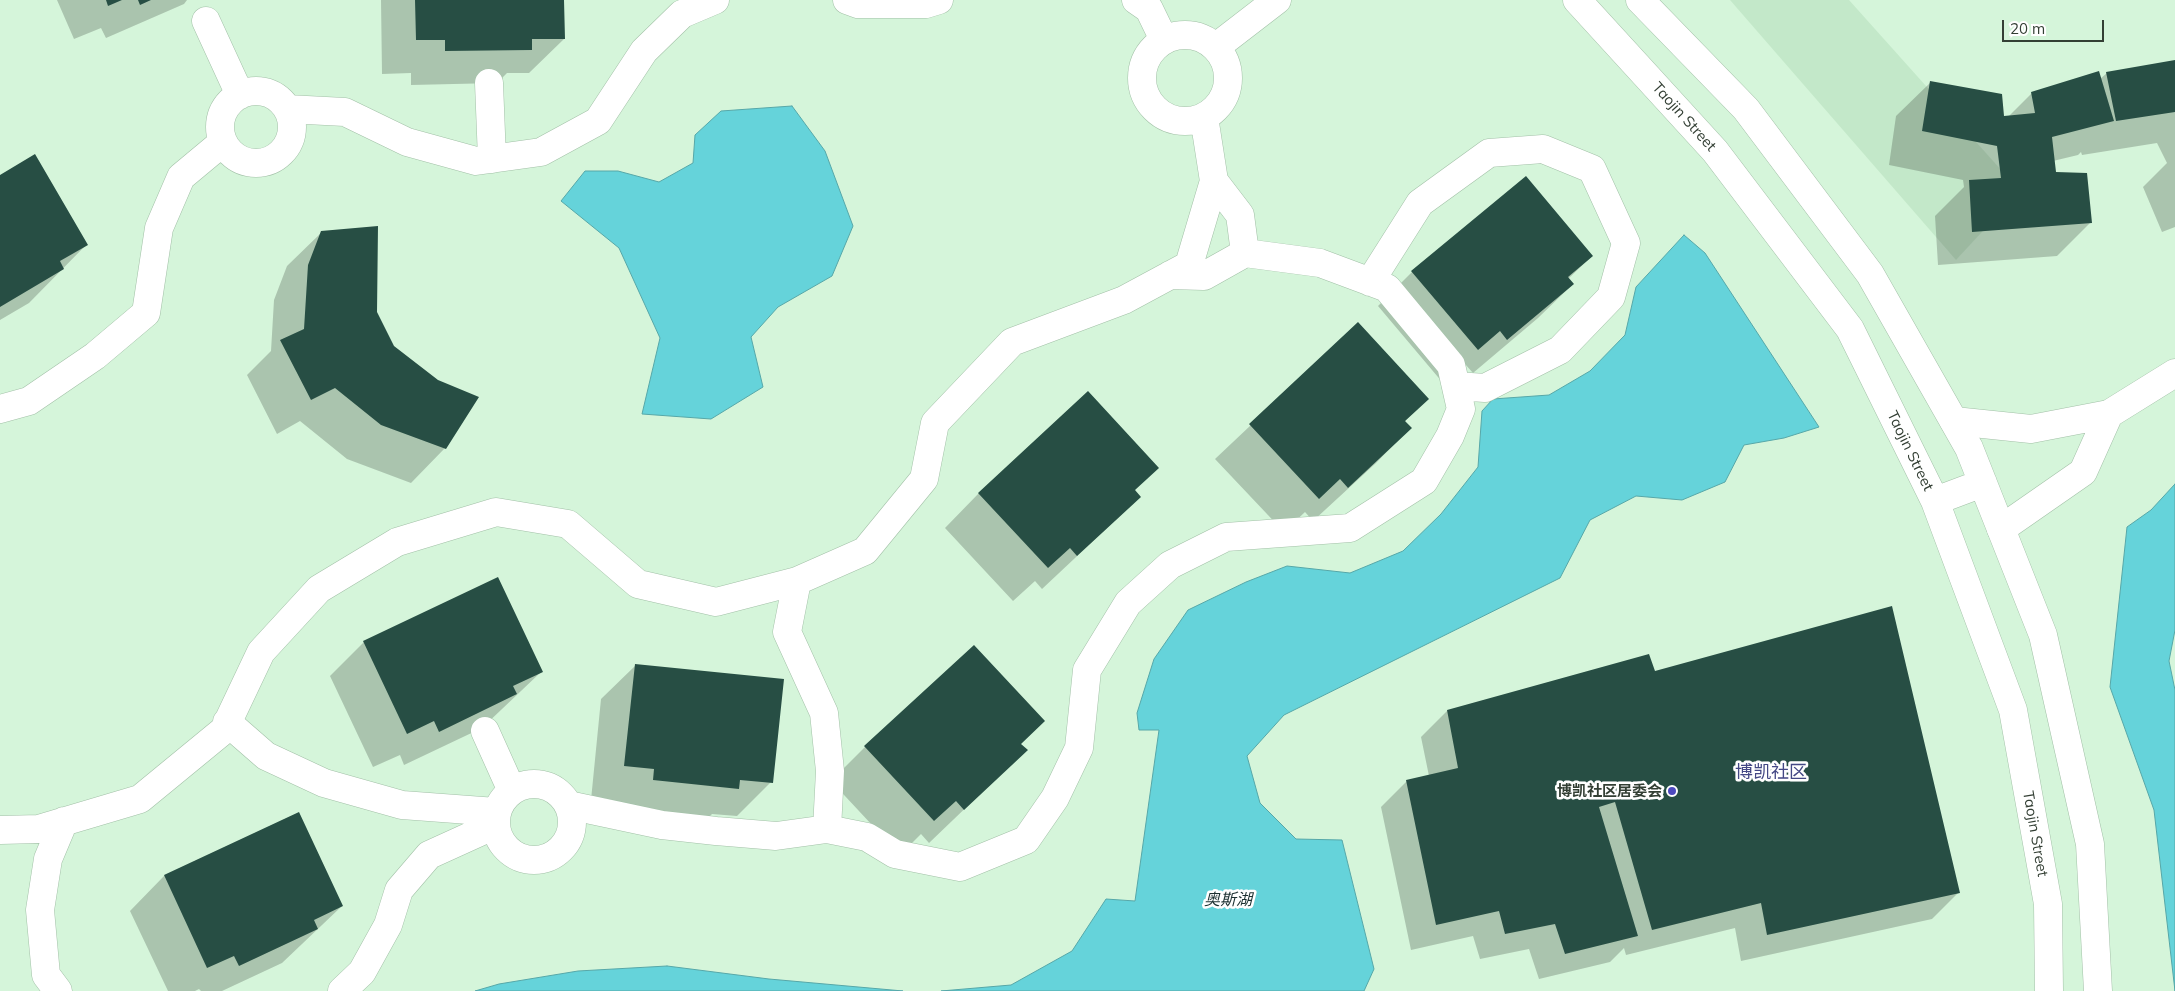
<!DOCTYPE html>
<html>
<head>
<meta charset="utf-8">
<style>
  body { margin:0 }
  #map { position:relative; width:2175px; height:991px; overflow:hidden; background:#d5f5da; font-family:Mulish,sans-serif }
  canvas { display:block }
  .scale { position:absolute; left:2002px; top:20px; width:102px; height:22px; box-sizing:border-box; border:2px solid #333f34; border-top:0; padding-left:6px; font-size:15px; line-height:18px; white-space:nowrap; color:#333f34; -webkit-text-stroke:4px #fff; paint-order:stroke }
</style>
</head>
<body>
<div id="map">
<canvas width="2175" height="991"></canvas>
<div class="scale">20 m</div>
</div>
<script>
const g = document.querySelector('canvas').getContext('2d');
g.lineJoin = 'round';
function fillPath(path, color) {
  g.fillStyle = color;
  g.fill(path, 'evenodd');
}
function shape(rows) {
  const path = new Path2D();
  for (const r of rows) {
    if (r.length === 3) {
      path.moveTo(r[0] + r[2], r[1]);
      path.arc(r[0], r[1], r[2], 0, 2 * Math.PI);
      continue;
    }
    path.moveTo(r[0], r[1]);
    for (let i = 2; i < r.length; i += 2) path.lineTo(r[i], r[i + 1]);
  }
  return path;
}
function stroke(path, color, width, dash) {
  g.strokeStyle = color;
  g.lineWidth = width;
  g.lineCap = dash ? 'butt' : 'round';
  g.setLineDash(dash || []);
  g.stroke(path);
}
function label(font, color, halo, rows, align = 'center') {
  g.font = font + ' Mulish,"Noto Sans SC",sans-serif';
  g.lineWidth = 5;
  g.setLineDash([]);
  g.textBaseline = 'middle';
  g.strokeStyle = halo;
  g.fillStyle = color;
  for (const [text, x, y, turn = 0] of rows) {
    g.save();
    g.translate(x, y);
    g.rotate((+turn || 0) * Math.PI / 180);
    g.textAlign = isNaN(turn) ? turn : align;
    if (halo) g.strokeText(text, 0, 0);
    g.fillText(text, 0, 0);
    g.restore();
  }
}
const built = shape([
  [1730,0,1849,0,2020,191,1956,260]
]);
const water = shape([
  [792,106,825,151,853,226,832,276,778,307,751,337,763,387,711,419,642,414,660,338,619,248,561,201,585,171,618,171,659,182,693,163,695,135,721,111,792,106],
  [1684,235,1705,253,1819,427,1784,438,1744,445,1725,482,1682,500,1636,496,1590,520,1560,578,1284,715,1247,756,1260,803,1296,839,1342,840,1374,969,1364,991,941,991,1011,985,1072,951,1106,899,1135,901,1159,730,1139,730,1137,713,1154,659,1188,610,1246,582,1287,566,1350,573,1403,551,1441,514,1478,467,1482,411,1493,399,1549,395,1590,371,1625,335,1636,287,1684,235],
  [2175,484,2175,630,2169,661,2175,690,2175,991,2154,810,2110,687,2127,527,2151,510,2175,484],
  [667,966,769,979,903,991,475,991,499,984,578,971,667,966]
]);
const shadow = shape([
  [57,0,187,0,184,4,106,38,101,28,74,39],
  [381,0,563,0,564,39,529,73,507,73,497,83,411,85,411,73,382,74],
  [2175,62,2175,227,2162,232,2143,187,2167,163,2157,143,2082,155,2081,152,2078,155,2053,161,2055,173,2091,222,2057,256,1938,265,1935,216,1964,187,1963,180,1889,165,1896,116,1931,82,2003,118,2008,117,2032,93,2100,79,2107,73],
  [0,176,87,244,29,303,0,320],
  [322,232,376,312,445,448,411,483,347,459,300,421,277,434,247,375,271,351,274,300,287,266],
  [1592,256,1568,279,1573,284,1538,318,1473,373,1465,364,1443,383,1378,306,1412,272],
  [1358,324,1428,399,1404,422,1410,428,1376,463,1313,521,1305,512,1284,532,1215,459],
  [1134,491,1140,497,1042,589,1035,581,1013,601,945,528,979,493],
  [364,642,541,672,482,728,404,765,400,755,373,767,330,676],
  [636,665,771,782,737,816,712,814,704,822,591,800,601,699],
  [1654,672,1958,893,1932,919,1741,961,1735,928,1626,955,1624,948,1610,962,1539,979,1529,949,1480,959,1473,936,1411,950,1381,807,1407,781,1429,776,1421,737,1447,711],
  [865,747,1026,750,929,843,921,834,900,855,831,781],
  [298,813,342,906,282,963,222,991,201,991,199,989,195,991,168,991,130,911,164,876]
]);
const building = shape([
  [106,0,122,0,108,6],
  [138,0,151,0,140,5],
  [415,0,564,0,565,39,532,39,532,50,445,51,445,40,416,40],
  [2175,60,2175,112,2116,121,2106,72],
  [2099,71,2114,121,2052,137,2056,172,2087,173,2092,223,1972,232,1969,180,2001,178,1997,146,1922,131,1930,81,2002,94,2004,116,2035,113,2031,92],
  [35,154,88,245,60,261,64,269,0,307,0,175],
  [1526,176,1593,256,1568,277,1574,284,1507,340,1500,331,1478,350,1411,271],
  [378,226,377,312,394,346,438,380,479,397,446,449,381,425,335,388,311,400,280,340,304,329,308,265,321,231],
  [1358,322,1429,399,1405,421,1412,428,1348,488,1340,479,1319,499,1249,424],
  [1088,391,1159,468,1135,490,1141,497,1077,556,1070,548,1048,568,978,493],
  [498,577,543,672,513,686,517,694,439,732,434,721,407,734,363,641],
  [1892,606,1960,893,1767,935,1761,903,1652,930,1615,802,1599,807,1638,936,1565,954,1555,924,1505,934,1499,911,1436,925,1406,780,1458,768,1447,710,1649,654,1655,671],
  [974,645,1045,721,1021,744,1028,750,964,810,956,801,934,821,864,746],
  [635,664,784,679,773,783,740,780,739,789,653,780,654,769,624,766],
  [299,812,343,906,314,920,318,929,239,966,234,956,207,968,164,875]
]);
const minor = shape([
  [847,0,858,4,926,4,939,0],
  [1136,0,1149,9,1164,40],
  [206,21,240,95],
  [1185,78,43],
  [1216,47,1277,0],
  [489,83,492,159],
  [256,127,36],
  [287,109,345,112,407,142,476,161,541,152,598,121,644,51,682,14,715,0],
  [1214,181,1240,215,1245,253],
  [1370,282,1420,203,1489,153,1543,149,1592,169,1626,243,1611,297,1560,350,1485,388,1456,386],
  [0,409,29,401,95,356,146,313,159,228,181,177,223,142],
  [1954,421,2031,429,2109,414,2175,373],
  [2001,529,2083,472,2109,414],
  [797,581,787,632,824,713,830,771,827,829],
  [227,722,266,756,324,783,402,805,496,812],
  [485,731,512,791],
  [534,822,38],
  [568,805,662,825,716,831,776,836,827,829,867,837,895,854,960,867,1026,840,1055,798,1079,748,1087,670,1128,603,1170,565,1226,537,1350,528,1424,481,1450,436,1461,409,1451,365,1387,288,1320,263,1245,253,1204,276,1170,275],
  [0,830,39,829,140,799,224,730,261,652,319,589,397,542,496,512,568,524,638,584,716,602,797,581,865,551,924,479,935,423,1012,342,1124,300,1189,265,1214,181,1204,117],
  [58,991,46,975,40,910,48,859,64,821],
  [342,991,362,972,388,925,399,890,429,855,495,825]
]);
const tertiary = shape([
  [1577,0,1715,151,1850,329,1935,501,2013,710,2048,904,2049,991],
  [1640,0,1746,109,1870,274,1969,448,2043,635,2090,844,2098,991],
  [1935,501,1983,483]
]);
const markers = [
  [1672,791,5,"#4d49bf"]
];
const streetNames = [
  ["Taojin Street",1684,117,48],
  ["Taojin Street",1910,451,64],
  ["Taojin Street",2035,834,80]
];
const poiNames = [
  ["博凯社区居委会",1662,791]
];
const waterNames = [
  ["奥斯湖",1228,900]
];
const quarterNames = [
  ["博凯社区",1771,773]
];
fillPath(built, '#c3e8c9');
fillPath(water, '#65d3da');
stroke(water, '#56a7a8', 1);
fillPath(shadow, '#0003');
fillPath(building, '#274e44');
stroke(minor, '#a2c0a7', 29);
stroke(tertiary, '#a2c0a7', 29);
stroke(minor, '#fff', 28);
stroke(tertiary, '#fff', 28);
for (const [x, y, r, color] of markers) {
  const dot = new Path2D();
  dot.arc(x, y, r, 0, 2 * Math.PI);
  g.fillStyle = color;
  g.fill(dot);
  stroke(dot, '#fff', 2);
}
label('15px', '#333f34', '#fff', streetNames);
label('bold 15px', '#333f34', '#fff', poiNames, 'right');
label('italic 16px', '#1b2f30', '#fff', waterNames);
label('18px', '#444885', '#fff', quarterNames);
</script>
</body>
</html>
